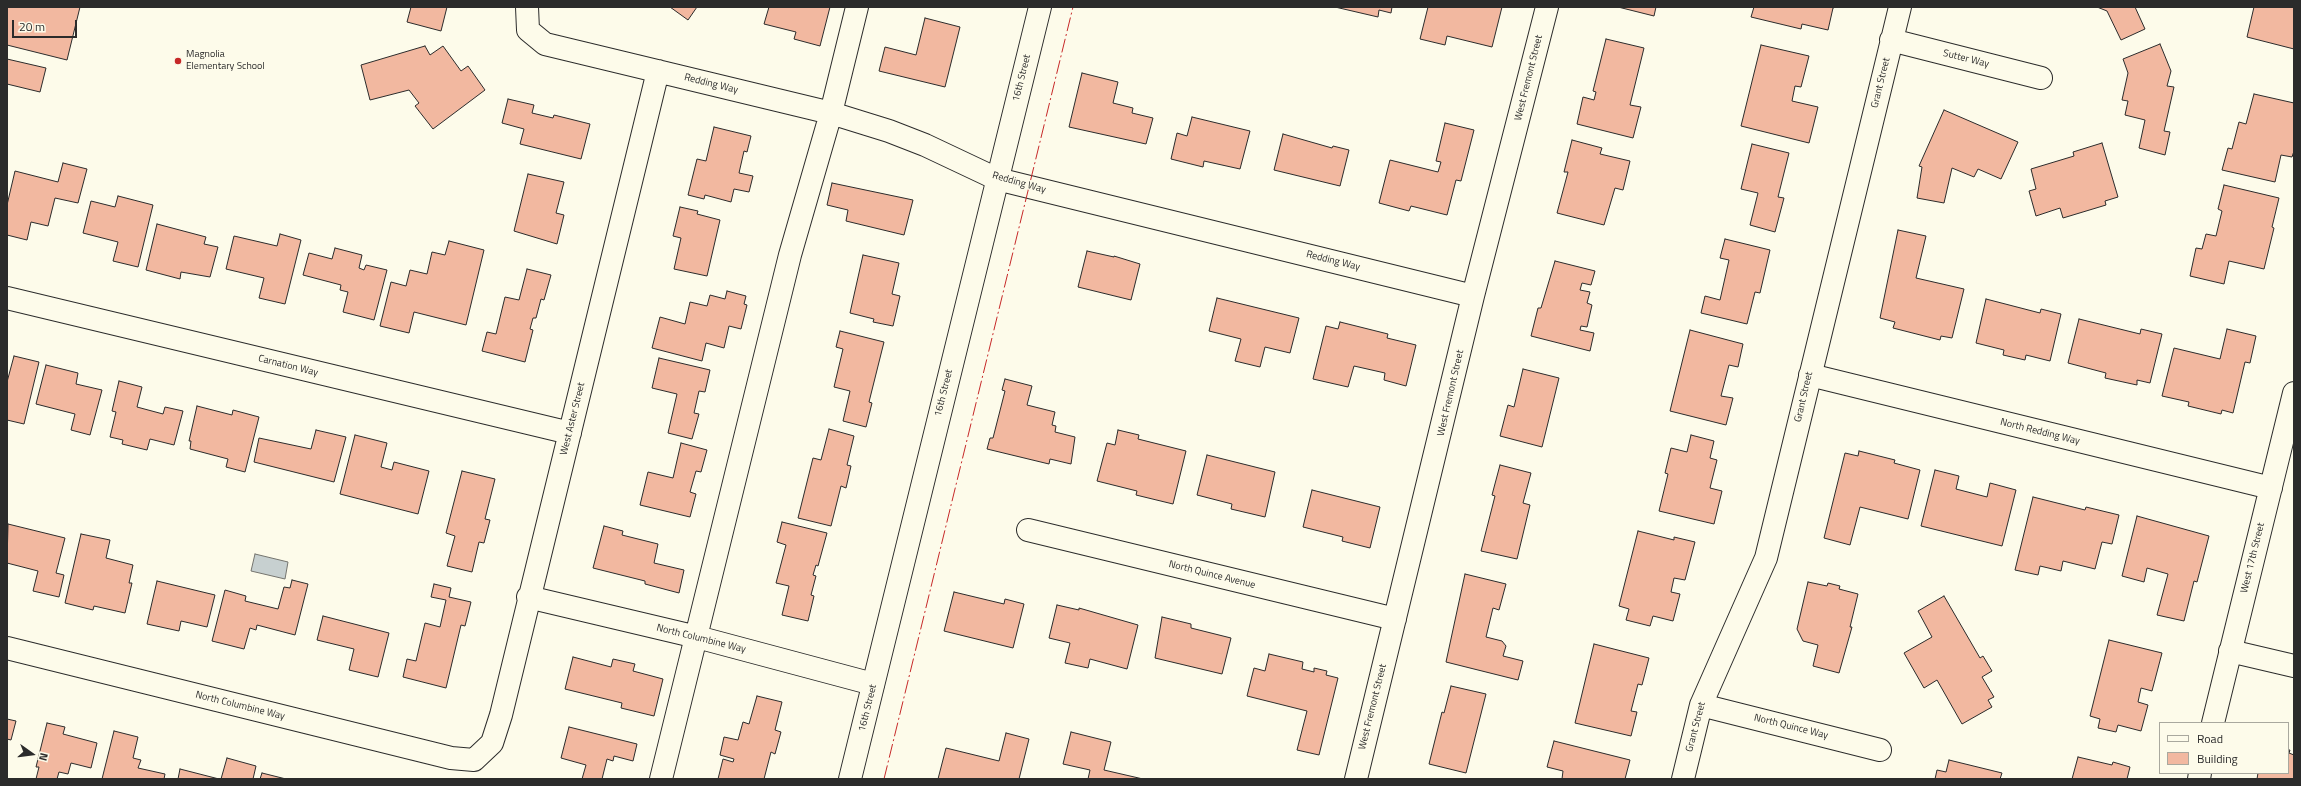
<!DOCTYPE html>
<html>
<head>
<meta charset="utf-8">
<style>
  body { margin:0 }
  #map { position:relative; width:2301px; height:786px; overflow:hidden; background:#fdfbea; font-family:"Titillium Web",sans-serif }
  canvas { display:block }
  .frame { position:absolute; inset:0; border:8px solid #2b2b2b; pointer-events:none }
  .legend { position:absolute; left:2159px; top:722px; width:130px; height:52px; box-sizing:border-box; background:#fdfbea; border:1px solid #a9a89e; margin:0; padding:5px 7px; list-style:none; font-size:12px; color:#2b2b2b }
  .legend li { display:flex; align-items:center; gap:8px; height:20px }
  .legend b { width:20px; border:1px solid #a9a89e }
  .north { position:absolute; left:12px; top:734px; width:40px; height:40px; -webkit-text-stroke:3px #fdfbea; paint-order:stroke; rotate:104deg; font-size:11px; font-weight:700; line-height:16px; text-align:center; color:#2b2b2b }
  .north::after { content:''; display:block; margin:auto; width:14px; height:18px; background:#2b2b2b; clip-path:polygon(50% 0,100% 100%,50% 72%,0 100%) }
  .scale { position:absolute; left:12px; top:20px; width:65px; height:18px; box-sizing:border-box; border:2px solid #2b2b2b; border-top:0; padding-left:5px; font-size:12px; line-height:14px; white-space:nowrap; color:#2b2b2b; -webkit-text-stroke:3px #fdfbea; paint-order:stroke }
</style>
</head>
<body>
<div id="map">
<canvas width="2301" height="786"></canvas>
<div class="frame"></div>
<ul class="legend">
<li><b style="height:5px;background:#fdfbea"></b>Road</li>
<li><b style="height:11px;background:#f2b8a0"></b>Building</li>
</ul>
<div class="north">N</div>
<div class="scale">20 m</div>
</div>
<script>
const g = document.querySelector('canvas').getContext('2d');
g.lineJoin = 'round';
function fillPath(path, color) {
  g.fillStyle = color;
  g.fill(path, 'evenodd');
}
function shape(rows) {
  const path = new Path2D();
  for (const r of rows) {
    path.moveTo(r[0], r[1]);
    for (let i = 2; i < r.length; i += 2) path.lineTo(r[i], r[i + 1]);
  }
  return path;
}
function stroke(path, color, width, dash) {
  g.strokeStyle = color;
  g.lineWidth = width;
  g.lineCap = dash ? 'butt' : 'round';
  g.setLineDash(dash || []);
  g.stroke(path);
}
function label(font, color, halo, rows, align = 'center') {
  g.font = font + ' "Titillium Web",sans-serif';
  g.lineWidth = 3;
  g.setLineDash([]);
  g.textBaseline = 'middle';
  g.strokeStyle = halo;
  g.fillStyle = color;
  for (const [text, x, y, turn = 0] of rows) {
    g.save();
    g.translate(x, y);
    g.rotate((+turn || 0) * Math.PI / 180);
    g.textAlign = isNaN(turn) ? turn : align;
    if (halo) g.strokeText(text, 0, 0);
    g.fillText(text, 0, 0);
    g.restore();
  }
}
const water = shape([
  [255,554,288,562,285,579,251,571,255,554]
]);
const building = shape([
  [7,7,80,7,67,60,7,45,7,7],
  [411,7,447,7,441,31,407,22,411,7],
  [670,7,697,7,688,20,670,7],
  [769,7,830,7,820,46,794,39,796,32,764,24,769,7],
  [1335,7,1392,7,1391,13,1379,10,1378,17,1335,7],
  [1428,7,1502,7,1492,47,1447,36,1445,45,1420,39,1428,7],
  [1618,7,1656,7,1654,16,1618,7],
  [1754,7,1836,7,1833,8,1828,30,1802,24,1801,29,1751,17,1754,7],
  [2097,7,2135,7,2145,29,2121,40,2107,11,2097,7],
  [2254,7,2294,7,2294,49,2247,37,2254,7],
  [925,18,960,27,945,87,879,71,885,47,916,55,925,18],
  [1606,39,1644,48,1630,105,1641,107,1633,138,1577,124,1583,97,1594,100,1596,92,1593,91,1606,39],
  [2160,44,2171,71,2167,86,2174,87,2164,131,2170,132,2165,155,2139,148,2145,120,2125,115,2128,101,2122,100,2128,73,2123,59,2160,44],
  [1761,45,1809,56,1801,87,1795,86,1792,101,1818,107,1809,143,1741,126,1761,45],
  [425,46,430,55,443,46,461,71,468,66,485,90,433,129,415,106,419,103,409,90,370,100,361,65,425,46],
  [7,59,46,68,40,92,7,84,7,59],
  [1082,73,1118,82,1113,103,1133,108,1132,113,1153,118,1146,144,1069,127,1082,73],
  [2254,94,2294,103,2294,151,2292,157,2281,155,2275,182,2222,170,2228,148,2232,149,2239,122,2246,124,2254,94],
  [508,99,534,105,532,113,553,118,554,115,590,124,581,159,520,144,524,129,502,123,508,99],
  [1944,110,2018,142,2001,179,1978,169,1974,177,1952,168,1944,203,1917,198,1922,167,1919,166,1944,110],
  [1192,117,1250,131,1240,169,1204,161,1203,167,1171,159,1177,133,1187,136,1192,117],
  [1445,123,1474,130,1461,181,1456,180,1447,215,1411,206,1409,211,1379,203,1390,160,1438,172,1441,162,1436,161,1445,123],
  [714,127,751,136,747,152,744,151,739,173,753,176,749,192,734,189,731,202,705,195,704,199,688,195,697,159,706,161,714,127],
  [1283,134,1332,148,1333,146,1349,150,1340,186,1274,170,1283,134],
  [1572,140,1602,148,1600,154,1630,161,1623,190,1615,188,1604,225,1557,213,1568,172,1564,172,1572,140],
  [2102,143,2118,197,2105,201,2106,205,2063,218,2060,208,2036,216,2029,191,2036,189,2031,169,2074,156,2073,152,2102,143],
  [1752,144,1789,153,1778,197,1784,198,1775,232,1750,225,1758,193,1741,189,1752,144],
  [63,163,87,169,78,203,55,198,48,226,31,222,27,240,7,235,7,205,15,171,58,182,63,163],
  [528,174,564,182,556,213,564,215,557,244,514,231,528,174],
  [832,183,913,200,904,235,846,221,848,210,827,205,832,183],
  [2224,185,2279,198,2272,227,2274,228,2264,269,2229,261,2224,284,2190,276,2196,248,2202,249,2206,234,2216,236,2222,211,2218,209,2224,185],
  [118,196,153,205,138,267,113,261,118,242,83,233,91,201,115,207,118,196],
  [680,207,698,211,697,214,720,220,707,276,674,269,681,238,673,236,680,207],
  [157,224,206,237,204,244,218,247,210,277,181,272,180,279,146,270,157,224],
  [1898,230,1926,236,1916,278,1964,289,1952,338,1941,336,1940,340,1893,328,1895,322,1880,318,1898,230],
  [280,234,301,240,285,304,259,298,264,278,226,269,234,236,277,246,280,234],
  [1725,239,1770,250,1760,293,1755,292,1747,324,1701,313,1705,296,1720,300,1729,260,1720,258,1725,239],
  [449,241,484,250,466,325,414,312,409,333,380,326,391,282,406,286,410,270,427,274,432,252,445,255,449,241],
  [335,248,362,255,359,268,364,270,366,265,387,270,374,320,343,312,348,292,340,290,341,285,303,275,309,253,332,259,335,248],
  [1087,251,1114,257,1114,256,1140,264,1131,300,1078,287,1087,251],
  [863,255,899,263,892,294,900,296,893,326,873,322,874,319,850,313,863,255],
  [1555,261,1595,271,1591,285,1582,283,1580,290,1590,292,1587,303,1592,305,1587,327,1581,326,1580,330,1594,333,1590,351,1531,336,1538,308,1541,308,1555,261],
  [527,269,551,275,544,300,541,299,536,318,533,318,530,329,533,330,525,362,482,351,487,332,496,334,505,297,519,300,527,269],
  [727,291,746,296,744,304,747,305,741,329,729,326,724,348,706,343,702,361,652,348,660,317,685,324,690,302,707,306,710,295,725,299,727,291],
  [1217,298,1299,318,1290,353,1265,347,1260,367,1235,361,1241,339,1209,331,1217,298],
  [1986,299,2040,313,2041,309,2061,314,2050,361,2026,355,2025,360,2003,355,2004,350,1976,343,1986,299],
  [2079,319,2140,334,2141,329,2162,334,2150,383,2137,380,2137,385,2105,378,2106,373,2068,363,2079,319],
  [1340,322,1388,334,1387,338,1416,345,1406,386,1384,380,1385,373,1354,366,1348,387,1313,379,1326,326,1338,329,1340,322],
  [2227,329,2256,336,2250,363,2245,362,2233,413,2222,410,2221,414,2188,406,2189,402,2162,396,2174,348,2220,359,2227,329],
  [1690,330,1743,344,1738,367,1729,365,1721,396,1733,398,1726,425,1670,411,1690,330],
  [840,331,884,342,869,402,872,403,866,427,843,421,850,391,834,387,843,349,836,347,840,331],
  [14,356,39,362,24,424,7,420,7,382,14,356],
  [659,358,710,370,705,392,699,391,694,413,699,414,692,439,668,433,677,394,652,388,659,358],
  [46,365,78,373,76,384,102,390,90,435,71,430,75,414,36,404,46,365],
  [1523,369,1559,378,1542,447,1500,436,1508,405,1514,407,1523,369],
  [1005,379,1032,386,1027,405,1055,412,1052,425,1056,426,1055,432,1075,437,1071,464,1050,459,1049,464,987,449,990,438,993,438,1005,391,1002,390,1005,379],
  [119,381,142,387,137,407,163,414,165,407,183,411,174,445,150,439,147,450,122,444,123,440,110,437,116,412,112,411,119,381],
  [197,406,232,415,233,410,259,417,245,472,226,467,228,459,190,449,191,441,189,441,197,406],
  [829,429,854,436,847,465,851,466,846,488,841,486,831,526,798,518,813,458,821,460,829,429],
  [316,430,346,437,334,482,254,462,259,438,311,449,316,430],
  [1118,430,1139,435,1138,439,1186,451,1173,504,1136,495,1137,491,1097,481,1107,443,1115,445,1118,430],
  [355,435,387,443,381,467,392,470,394,462,429,471,418,514,340,494,355,435],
  [1691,435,1714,441,1710,458,1717,460,1710,488,1722,491,1714,524,1659,511,1668,474,1665,473,1671,448,1687,452,1691,435],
  [681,443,707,450,701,472,696,471,690,492,696,494,690,517,640,505,648,472,673,478,681,443],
  [1859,451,1895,460,1894,463,1920,470,1908,519,1860,507,1850,545,1824,538,1845,453,1858,456,1859,451],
  [1207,455,1275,472,1265,517,1231,509,1232,504,1197,495,1207,455],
  [1500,465,1531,473,1523,503,1530,505,1517,559,1481,551,1495,496,1492,495,1500,465],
  [1935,470,1959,476,1956,489,1987,497,1990,483,2016,490,2002,546,1921,526,1935,470],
  [462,471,495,479,485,519,490,520,484,543,479,542,472,572,447,566,455,536,446,533,462,471],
  [1312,490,1380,507,1370,548,1342,541,1343,537,1303,527,1312,490],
  [2033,497,2085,510,2086,507,2119,515,2112,544,2102,542,2095,569,2063,561,2061,571,2040,566,2038,575,2015,570,2033,497],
  [2137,516,2209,536,2197,582,2194,581,2184,621,2157,615,2168,574,2147,568,2144,582,2122,576,2137,516],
  [782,522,827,533,818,566,816,565,813,575,816,576,811,595,814,596,808,621,782,615,789,586,776,583,786,545,777,542,782,522],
  [8,524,65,538,56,573,64,575,59,597,33,591,38,571,7,563,8,524],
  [604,526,623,531,622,535,658,544,654,563,684,570,679,593,645,584,645,581,593,568,604,526],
  [1638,531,1674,540,1674,537,1695,542,1685,580,1674,578,1671,592,1680,594,1673,621,1653,616,1650,626,1626,620,1629,609,1619,606,1638,531],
  [81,534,110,540,106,558,133,565,129,583,132,583,125,613,94,606,93,610,65,603,81,534],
  [1465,574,1506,584,1499,610,1493,608,1486,637,1502,641,1506,646,1503,656,1523,661,1518,680,1446,662,1465,574],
  [292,580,308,584,295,635,257,625,256,630,250,628,244,649,212,641,225,590,246,596,245,601,278,609,284,587,290,588,292,580],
  [157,581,215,595,207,627,181,621,179,631,147,624,157,581],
  [1808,582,1827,586,1828,583,1840,586,1839,589,1858,594,1850,627,1852,627,1839,673,1813,666,1818,645,1803,641,1797,629,1808,582],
  [434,584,451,588,449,597,471,602,465,626,461,625,446,688,403,677,407,659,416,661,425,623,440,627,446,600,431,597,434,584],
  [954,592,1004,604,1005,599,1024,604,1013,648,944,631,954,592],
  [1944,596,1980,658,1983,656,1992,671,1982,677,1994,697,1988,700,1992,707,1962,724,1937,680,1924,688,1904,653,1932,637,1918,611,1944,596],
  [1057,605,1079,610,1079,608,1138,625,1127,669,1090,659,1088,668,1065,663,1070,643,1049,638,1057,605],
  [323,616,389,633,378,677,349,670,354,649,317,640,323,616],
  [1162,617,1191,624,1191,628,1231,638,1222,674,1155,658,1162,617],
  [2109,640,2162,653,2152,691,2141,688,2138,702,2148,705,2141,731,2118,725,2116,732,2098,728,2100,719,2090,716,2109,640],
  [1594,644,1649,658,1642,685,1638,684,1631,711,1637,712,1631,736,1575,723,1594,644],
  [1269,654,1303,662,1302,669,1314,672,1314,668,1327,671,1326,675,1338,678,1319,755,1297,750,1307,711,1247,696,1254,668,1265,671,1269,654],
  [573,657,611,667,613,659,635,664,633,671,663,679,654,716,621,708,622,703,565,689,573,657],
  [1451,686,1486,694,1466,773,1429,764,1442,712,1444,713,1451,686],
  [757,696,782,702,775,730,781,732,775,754,771,752,764,779,718,779,723,759,733,762,734,759,720,755,724,737,738,740,743,722,749,724,757,696],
  [7,719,16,721,11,740,7,739,7,719],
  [47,723,65,727,63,734,97,743,91,768,71,763,68,774,59,772,57,779,36,779,39,767,36,767,47,723],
  [569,727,637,744,633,761,614,756,613,761,607,759,602,779,582,779,586,765,561,758,569,727],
  [114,731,138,737,133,758,141,760,138,768,165,774,164,779,102,779,114,731],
  [1071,732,1111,742,1104,770,1143,779,1088,779,1090,770,1063,764,1071,732],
  [1006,733,1029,739,1019,779,938,779,946,748,999,761,1006,733],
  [1554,741,1630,760,1625,779,1562,779,1563,771,1547,767,1554,741],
  [2288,750,2290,750,2289,753,2294,755,2294,779,2257,779,2258,773,2288,773,2288,750],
  [2078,757,2112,765,2113,762,2130,767,2127,779,2072,779,2078,757],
  [227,758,256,766,253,779,221,779,227,758],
  [1949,760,2002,773,2000,779,1935,779,1937,770,1946,772,1949,760],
  [180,769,219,779,178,779,180,769],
  [262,773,286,779,260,779,262,773]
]);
const minor = shape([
  [527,7,528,30,545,44,831,113,889,131,925,145,997,179,1473,296],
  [1891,40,2041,78],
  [7,298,570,433],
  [1810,375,2271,488],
  [1028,530,1395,619],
  [528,597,697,637,873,684],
  [7,648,451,758,474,760,492,743,501,715,658,71],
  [2230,651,2294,666],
  [1701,705,1880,750],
  [2213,723,2294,393],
  [661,779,790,255,831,113,857,7],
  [1356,779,1473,296,1547,7],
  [1683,779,1701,705,1766,558,1900,7],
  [2199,779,2200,773]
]);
const major = shape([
  [850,779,1040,7]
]);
const power = shape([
  [884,779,1073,7]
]);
const markers = [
  [178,61,4,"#c62828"]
];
const poiNames = [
  ["Magnolia",186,55],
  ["Elementary School",186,67]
];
const streetNames = [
  ["Sutter Way",1966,59,14],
  ["16th Street",1022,78,-76],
  ["West Fremont Street",1529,78,-76],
  ["Grant Street",1881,83,-76],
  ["Redding Way",711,84,14],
  ["Redding Way",1019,183,16],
  ["Redding Way",1333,261,14],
  ["Carnation Way",288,366,14],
  ["16th Street",944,393,-76],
  ["West Fremont Street",1451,393,-77],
  ["Grant Street",1804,397,-77],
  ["West Aster Street",573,419,-76],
  ["North Redding Way",2040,432,14],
  ["West 17th Street",2253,558,-76],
  ["North Quince Avenue",1212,575,14],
  ["North Columbine Way",701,639,14],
  ["North Columbine Way",240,706,14],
  ["West Fremont Street",1373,707,-76],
  ["16th Street",868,708,-76],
  ["Grant Street",1696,727,-75],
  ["North Quince Way",1791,727,14]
];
fillPath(water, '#c7d0d0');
stroke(water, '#74746e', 1);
fillPath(building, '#f2b8a0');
stroke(building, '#2b2b2b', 1);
stroke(minor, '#2b2b2b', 24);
stroke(major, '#2b2b2b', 24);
stroke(minor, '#fdfbea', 22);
stroke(major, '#fdfbea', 22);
stroke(power, '#c62828', 1, [14, 3, 2, 3]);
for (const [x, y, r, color] of markers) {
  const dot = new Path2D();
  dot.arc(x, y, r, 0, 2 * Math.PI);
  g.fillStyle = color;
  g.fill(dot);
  stroke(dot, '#fdfbea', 1.5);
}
label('10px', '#2b2b2b', '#fdfbea', poiNames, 'left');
label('10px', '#2b2b2b', '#fdfbea', streetNames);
</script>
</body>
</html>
